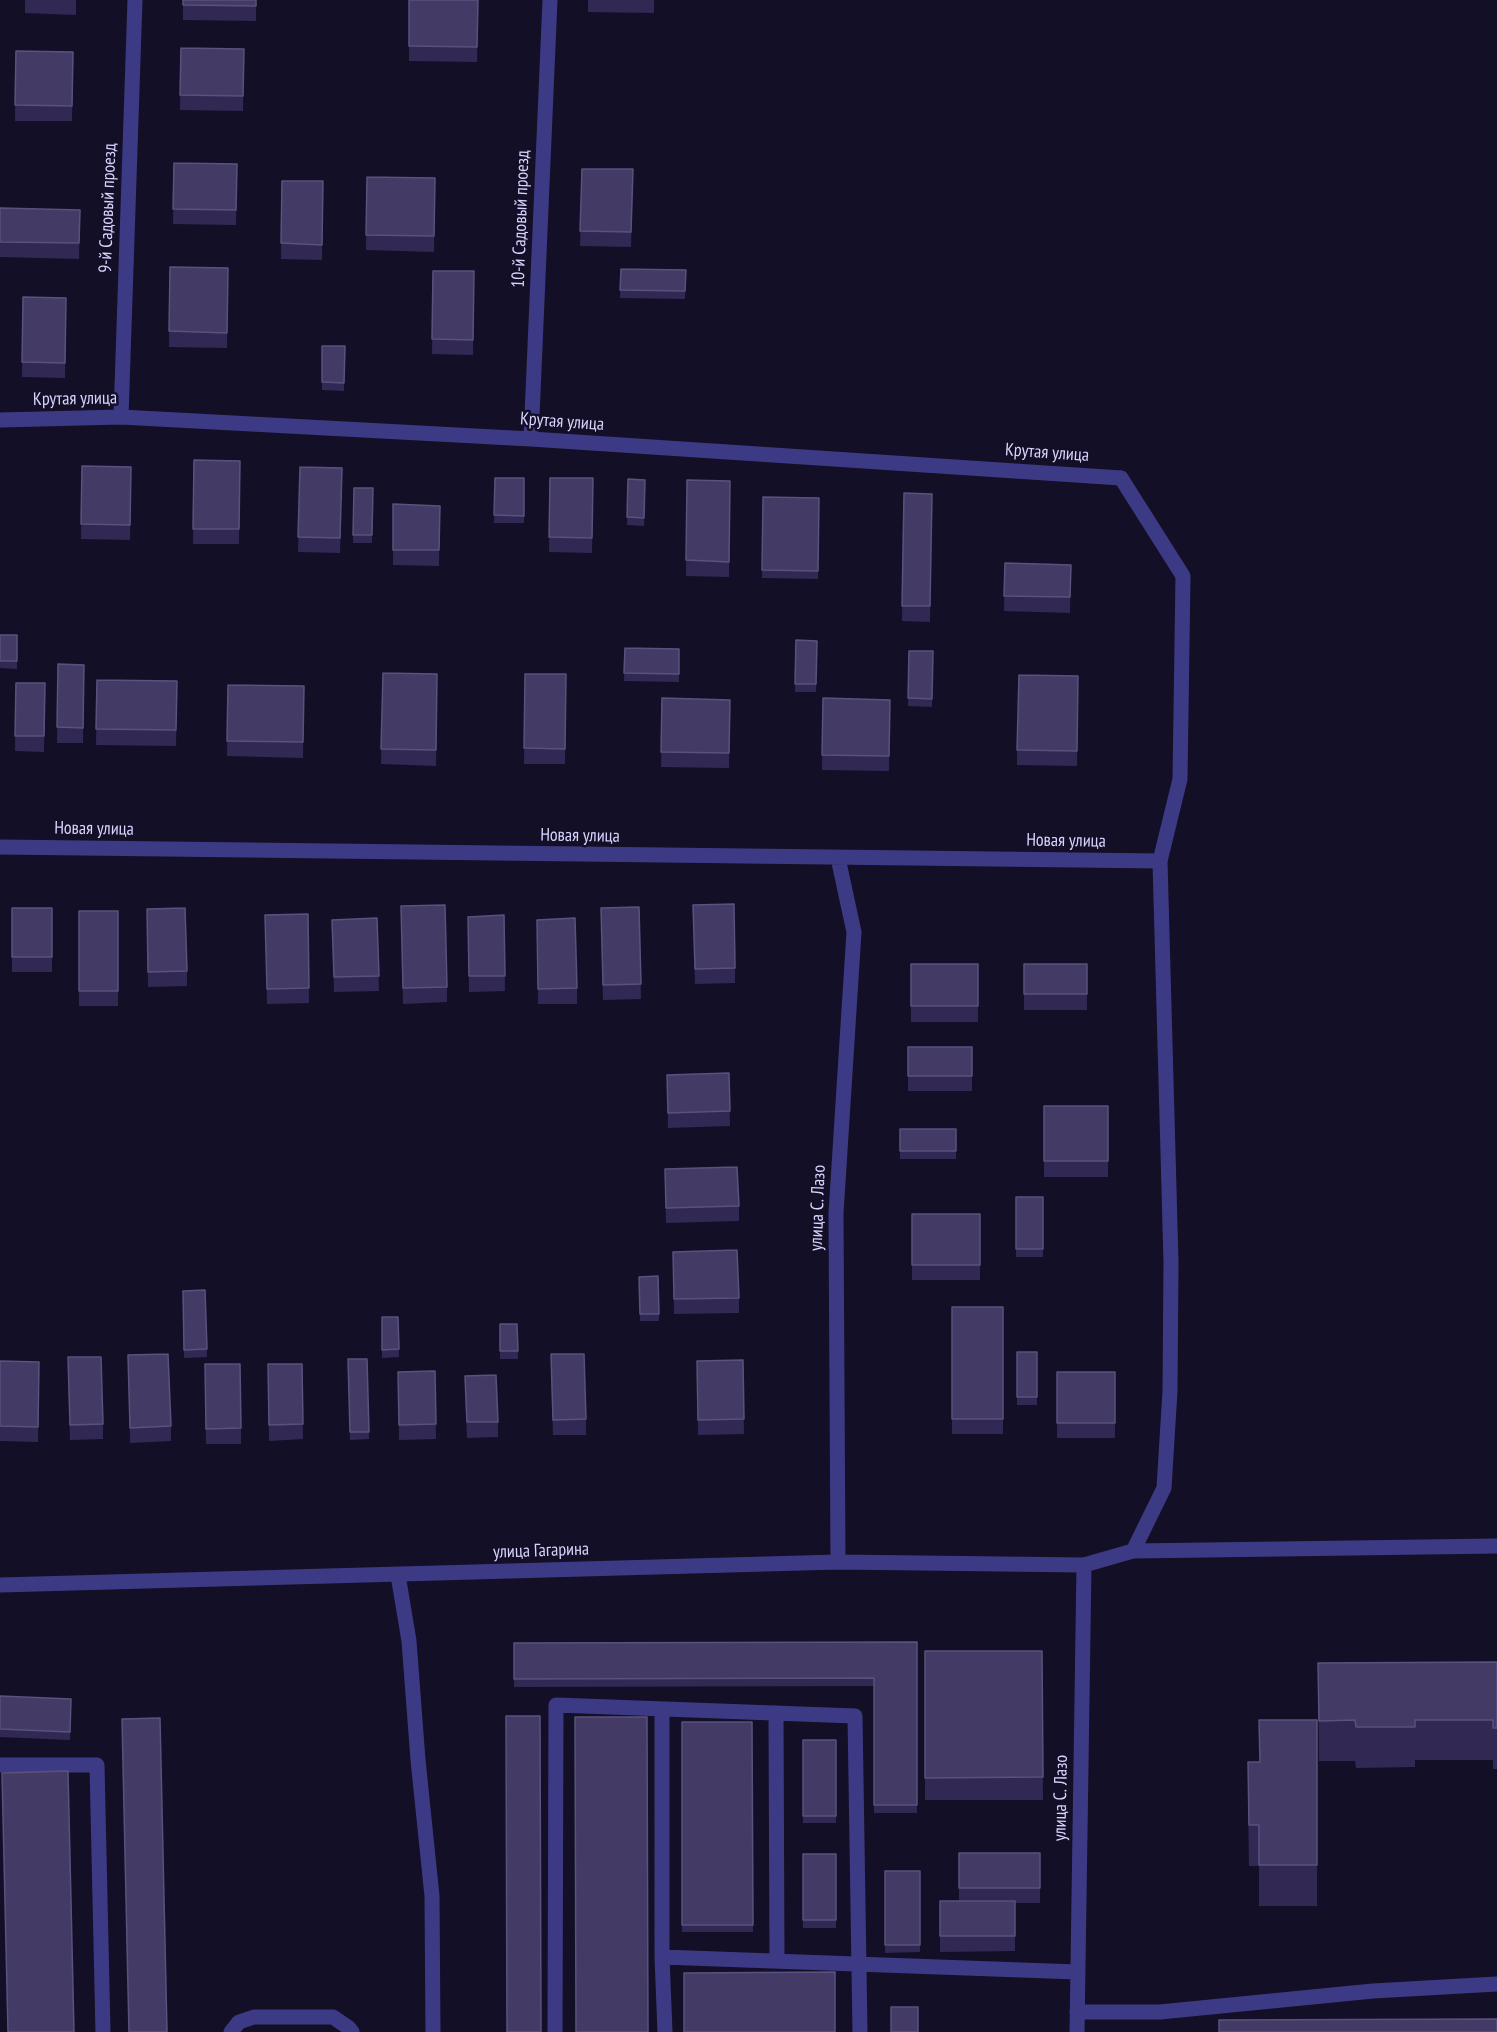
<!DOCTYPE html>
<html>
<head>
<meta charset="utf-8">
<style>
  body { margin:0 }
  canvas { display:block; background:#130f26 }
</style>
</head>
<body>
<canvas width="1497" height="2032"></canvas>
<script>
const g = document.querySelector('canvas').getContext('2d');
g.lineJoin = 'round';
function shape(rows) {
  const path = new Path2D();
  for (const r of rows) {
    path.moveTo(r[0], r[1]);
    for (let i = 2; i < r.length; i += 2) path.lineTo(r[i], r[i + 1]);
  }
  return path;
}
function stroke(path, color, width, dash) {
  g.strokeStyle = color;
  g.lineWidth = width;
  g.lineCap = dash ? 'butt' : 'round';
  g.setLineDash(dash || []);
  g.stroke(path);
}
function fillPath(path, color) {
  g.fillStyle = color;
  g.fill(path, 'evenodd');
}
function label(font, color, halo, rows, align = 'center') {
  g.font = font + ' "PT Sans Narrow",sans-serif';
  g.lineWidth = 5;
  g.setLineDash([]);
  g.textBaseline = 'middle';
  g.strokeStyle = halo;
  g.fillStyle = color;
  for (const [text, x, y, turn = 0] of rows) {
    g.save();
    g.translate(x, y);
    g.rotate((+turn || 0) * Math.PI / 180);
    g.textAlign = isNaN(turn) ? turn : align;
    if (halo) g.strokeText(text, 0, 0);
    g.fillText(text, 0, 0);
    g.restore();
  }
}
const service = shape([
  [1133,1551,1497,1546],
  [1084,1565,1133,1551,1164,1488,1170,1391,1171,1262,1160,861,1180,779,1183,576,1121,478],
  [398,1575,409,1641,418,1760,432,1896,433,2032],
  [662,1709,662,1957,665,2032],
  [776,1713,777,1961],
  [0,1765,97,1765,103,2032],
  [662,1957,1077,1972],
  [1077,2012,1160,2012,1373,1991,1497,1984],
  [231,2032,239,2022,254,2017,333,2017,349,2028,352,2032],
  [555,2032,556,1705,855,1716,860,2032]
]);
const minor = shape([
  [121,417,135,0],
  [0,420,121,417,531,439,1121,478],
  [531,439,550,0],
  [0,847,1160,861],
  [838,858,854,932,836,1213,838,1562],
  [0,1585,838,1562,1084,1565,1077,2032]
]);
const wall = shape([
  [25,0,76,0,76,15,25,13],
  [256,0,256,21,183,20,183,5],
  [409,0,478,0,477,62,409,61],
  [588,0,654,0,654,13,588,12],
  [181,48,244,49,243,111,180,110],
  [16,51,73,52,72,121,15,121],
  [174,163,237,164,236,225,173,224],
  [582,169,633,169,631,247,580,246],
  [367,177,435,178,434,252,366,250],
  [282,181,323,181,322,260,281,259],
  [0,208,80,210,79,259,0,257],
  [170,267,228,268,227,348,169,347],
  [621,269,686,270,685,299,620,298],
  [433,271,474,271,473,355,432,354],
  [23,297,66,298,65,378,22,377],
  [322,346,345,346,344,391,322,390],
  [194,460,240,461,239,544,193,544],
  [82,466,131,467,130,540,81,539],
  [300,467,342,468,340,553,298,552],
  [495,478,524,478,524,523,494,523],
  [550,478,593,478,592,553,549,552],
  [628,479,645,480,644,526,627,525],
  [687,480,730,481,729,577,686,576],
  [354,488,373,488,372,543,353,543],
  [904,493,932,494,930,622,902,621],
  [763,497,819,498,818,579,762,578],
  [393,504,440,506,439,566,393,565],
  [1005,563,1071,565,1070,613,1004,611],
  [0,635,17,635,17,669,0,668],
  [796,640,817,641,816,692,795,692],
  [625,648,679,649,679,682,624,681],
  [909,651,933,651,932,707,908,706],
  [58,664,84,665,83,743,57,743],
  [383,673,437,674,436,766,381,764],
  [525,674,566,674,565,764,524,764],
  [1078,676,1077,766,1017,765,1017,750],
  [97,680,177,681,176,746,96,745],
  [16,683,45,683,44,752,15,751],
  [228,685,304,686,303,758,227,756],
  [662,698,730,700,729,768,661,767],
  [823,698,890,700,889,771,822,770],
  [693,905,735,968,735,983,695,984],
  [401,906,447,987,447,1002,403,1004],
  [639,907,641,999,603,1000,601,908],
  [12,908,52,908,52,972,12,972],
  [147,909,187,971,187,986,148,987],
  [79,911,118,911,118,1006,79,1006],
  [308,914,309,1003,267,1004,265,915],
  [504,915,505,991,469,992,468,917],
  [377,918,379,991,334,992,332,920],
  [537,920,577,988,577,1004,538,1004],
  [911,964,978,964,978,1022,911,1022],
  [1024,964,1087,964,1087,1010,1024,1010],
  [908,1047,972,1047,972,1091,908,1091],
  [729,1073,730,1126,668,1128,667,1075],
  [1044,1106,1108,1106,1108,1177,1044,1177],
  [900,1129,956,1129,956,1159,900,1159],
  [665,1169,739,1206,739,1221,666,1223],
  [1016,1197,1043,1197,1043,1257,1016,1257],
  [912,1214,980,1214,980,1280,912,1280],
  [673,1267,739,1298,739,1313,674,1314],
  [658,1276,659,1321,640,1321,639,1277],
  [205,1290,207,1357,184,1358,183,1291],
  [952,1307,1003,1307,1003,1434,952,1434],
  [382,1317,398,1317,399,1357,382,1358],
  [500,1324,517,1324,518,1359,500,1359],
  [1017,1352,1037,1352,1037,1405,1017,1405],
  [128,1355,171,1426,171,1441,130,1443],
  [348,1359,367,1359,369,1439,350,1440],
  [743,1360,744,1434,698,1435,697,1361],
  [0,1361,39,1362,38,1442,0,1441],
  [268,1364,302,1364,303,1439,269,1441],
  [551,1370,586,1419,586,1435,553,1435],
  [435,1371,436,1439,399,1440,398,1372],
  [1057,1372,1115,1372,1115,1438,1057,1438],
  [68,1373,103,1424,103,1439,70,1440],
  [205,1380,241,1428,241,1444,206,1444],
  [465,1391,498,1422,498,1437,467,1438],
  [917,1642,917,1813,874,1813,874,1686,514,1687,514,1643],
  [925,1651,1042,1651,1043,1800,925,1800],
  [1497,1662,1497,1769,1493,1769,1493,1760,1415,1760,1415,1767,1356,1768,1355,1761,1319,1761,1318,1663],
  [0,1696,71,1699,70,1740,0,1737],
  [1317,1720,1317,1906,1259,1906,1259,1866,1249,1866,1248,1802,1259,1762],
  [682,1722,752,1722,753,1932,682,1932],
  [803,1740,836,1740,836,1823,803,1823],
  [959,1853,1040,1853,1040,1903,1015,1903,1015,1951,940,1952,940,1901,959,1901],
  [803,1854,836,1854,836,1928,803,1928],
  [885,1871,920,1871,920,1952,885,1953]
]);
const building = shape([
  [183,0,256,0,256,6,183,5,183,0],
  [409,0,478,0,477,47,409,46,409,0],
  [181,48,244,49,243,96,180,95,181,48],
  [16,51,73,52,72,106,15,105,16,51],
  [174,163,237,164,236,210,173,209,174,163],
  [582,169,633,169,631,232,580,231,582,169],
  [367,177,435,178,434,236,366,235,367,177],
  [282,181,323,181,322,245,281,243,282,181],
  [0,208,80,210,79,243,0,242,0,208],
  [170,267,228,268,227,333,169,331,170,267],
  [621,269,686,270,685,291,620,290,621,269],
  [433,271,474,271,473,340,432,339,433,271],
  [23,297,66,298,65,363,22,362,23,297],
  [322,346,345,346,344,383,322,382,322,346],
  [194,460,240,461,239,529,193,529,194,460],
  [82,466,131,467,130,525,81,524,82,466],
  [300,467,342,468,340,538,298,537,300,467],
  [495,478,524,478,524,516,494,515,495,478],
  [550,478,593,478,592,538,549,537,550,478],
  [628,479,645,480,644,518,627,517,628,479],
  [687,480,730,481,729,562,686,560,687,480],
  [354,488,373,488,372,535,353,535,354,488],
  [904,493,932,494,930,606,902,606,904,493],
  [763,497,819,498,818,571,762,570,763,497],
  [393,504,440,506,439,550,393,550,393,504],
  [1005,563,1071,565,1070,597,1004,596,1005,563],
  [0,635,17,635,17,661,0,661,0,635],
  [796,640,817,641,816,684,795,684,796,640],
  [625,648,679,649,679,674,624,673,625,648],
  [909,651,933,651,932,699,908,698,909,651],
  [58,664,84,665,83,728,57,727,58,664],
  [383,673,437,674,436,750,381,749,383,673],
  [525,674,566,674,565,749,524,748,525,674],
  [1019,675,1078,676,1077,751,1017,750,1019,675],
  [97,680,177,681,176,730,96,729,97,680],
  [16,683,45,683,44,736,15,736,16,683],
  [228,685,304,686,303,742,227,741,228,685],
  [662,698,730,700,729,753,661,752,662,698],
  [823,698,890,700,889,756,822,755,823,698],
  [734,904,735,968,695,969,693,905,734,904],
  [445,905,447,987,403,988,401,906,445,905],
  [639,907,641,984,603,985,601,908,639,907],
  [12,908,52,908,52,957,12,957,12,908],
  [185,908,187,971,148,972,147,909,185,908],
  [79,911,118,911,118,991,79,991,79,911],
  [308,914,309,988,267,989,265,915,308,914],
  [504,915,505,976,469,976,468,917,504,915],
  [377,918,379,976,334,977,332,920,377,918],
  [575,918,577,988,538,989,537,920,575,918],
  [911,964,978,964,978,1006,911,1006,911,964],
  [1024,964,1087,964,1087,994,1024,994,1024,964],
  [908,1047,972,1047,972,1076,908,1076,908,1047],
  [729,1073,730,1111,668,1113,667,1075,729,1073],
  [1044,1106,1108,1106,1108,1161,1044,1161,1044,1106],
  [900,1129,956,1129,956,1151,900,1151,900,1129],
  [737,1167,739,1206,666,1208,665,1169,737,1167],
  [1016,1197,1043,1197,1043,1249,1016,1249,1016,1197],
  [912,1214,980,1214,980,1265,912,1265,912,1214],
  [737,1250,739,1298,674,1299,673,1252,737,1250],
  [658,1276,659,1314,640,1314,639,1277,658,1276],
  [205,1290,207,1349,184,1350,183,1291,205,1290],
  [952,1307,1003,1307,1003,1419,952,1419,952,1307],
  [382,1317,398,1317,399,1349,382,1350,382,1317],
  [500,1324,517,1324,518,1351,500,1351,500,1324],
  [1017,1352,1037,1352,1037,1397,1017,1397,1017,1352],
  [168,1354,171,1426,130,1428,128,1355,168,1354],
  [551,1354,584,1354,586,1419,553,1420,551,1354],
  [68,1357,101,1357,103,1424,70,1425,68,1357],
  [348,1359,367,1359,369,1432,350,1432,348,1359],
  [743,1360,744,1419,698,1420,697,1361,743,1360],
  [0,1361,39,1362,38,1427,0,1426,0,1361],
  [205,1364,240,1364,241,1428,206,1429,205,1364],
  [268,1364,302,1364,303,1424,269,1425,268,1364],
  [435,1371,436,1424,399,1425,398,1372,435,1371],
  [1057,1372,1115,1372,1115,1423,1057,1423,1057,1372],
  [496,1375,498,1422,467,1422,465,1376,496,1375],
  [917,1642,917,1805,874,1805,874,1678,514,1679,514,1643,917,1642],
  [925,1651,1042,1651,1043,1777,925,1778,925,1651],
  [1497,1662,1497,1728,1493,1728,1493,1720,1415,1720,1415,1727,1356,1727,1355,1720,1319,1721,1318,1663,1497,1662],
  [0,1696,71,1699,70,1732,0,1729,0,1696],
  [506,1716,540,1716,541,2032,507,2032,506,1716],
  [575,1717,647,1717,648,2032,576,2032,575,1717],
  [160,1718,167,2032,129,2032,122,1719,160,1718],
  [1259,1720,1317,1720,1317,1865,1259,1865,1259,1825,1249,1825,1248,1762,1260,1762,1259,1720],
  [682,1722,752,1722,753,1925,682,1925,682,1722],
  [803,1740,836,1740,836,1816,803,1816,803,1740],
  [68,1771,74,2032,8,2032,2,1773,68,1771],
  [959,1853,1040,1853,1040,1888,959,1888,959,1853],
  [803,1854,836,1854,836,1920,803,1920,803,1854],
  [885,1871,920,1871,920,1945,885,1945,885,1871],
  [940,1901,1015,1901,1015,1936,940,1936,940,1901],
  [835,1972,835,2032,684,2032,684,1973,835,1972],
  [891,2007,918,2007,918,2032,891,2032,891,2007],
  [1497,2019,1497,2032,1219,2032,1219,2020,1497,2019]
]);
const streetNames = [
  ["9-й Садовый проезд",108,208,-88],
  ["10-й Садовый проезд",521,219,-88],
  ["Крутая улица",75,399,-1],
  ["Крутая улица",562,422,4],
  ["Крутая улица",1047,453,4],
  ["Новая улица",94,829,1],
  ["Новая улица",580,836,1],
  ["Новая улица",1066,841,1],
  ["улица С. Лазо",818,1208,-88],
  ["улица Гагарина",541,1551,-2],
  ["улица С. Лазо",1061,1798,-89]
];
stroke(service, '#3d3a85', 15);
stroke(minor, '#3d3a85', 15);
fillPath(wall, '#312854');
fillPath(building, '#433a66');
stroke(building, '#5a527e', 1.5);
label('18px', '#d9d4ff', '#130f26', streetNames);
</script>
</body>
</html>
